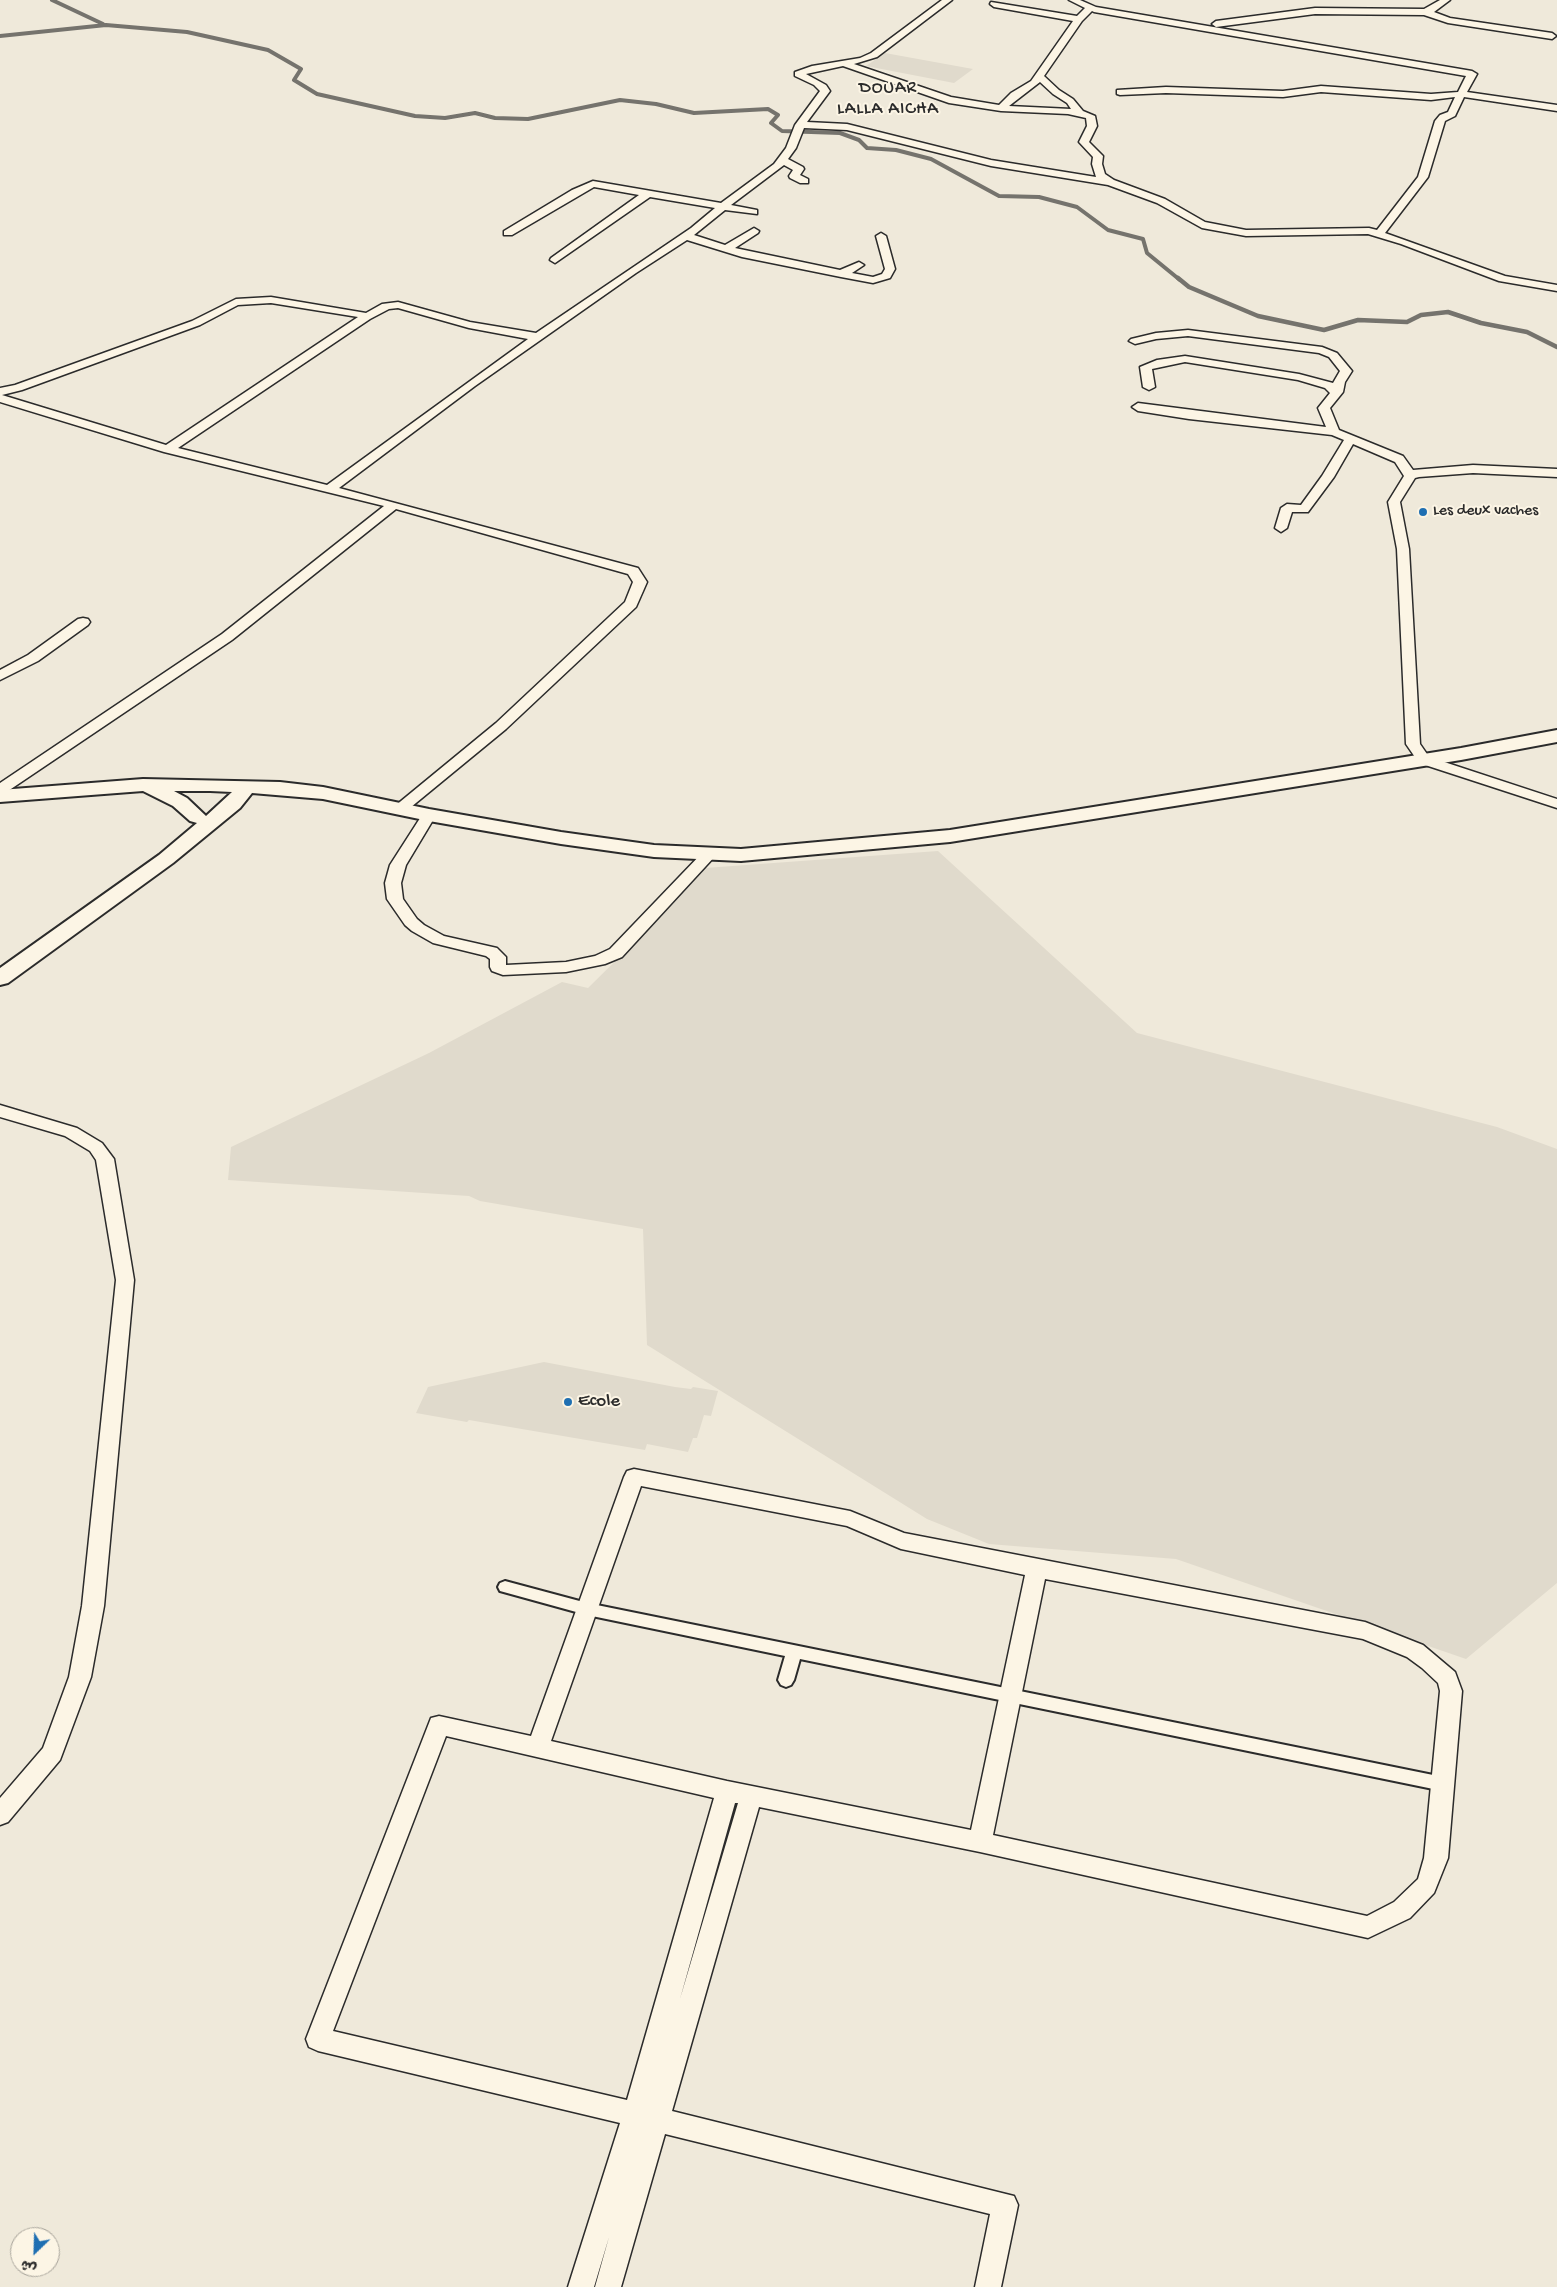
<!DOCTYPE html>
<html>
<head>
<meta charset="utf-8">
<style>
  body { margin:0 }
  #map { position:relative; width:1557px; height:2287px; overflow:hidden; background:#efe9da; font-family:"Gochi Hand","Playpen Sans Arabic",sans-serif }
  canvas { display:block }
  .north { position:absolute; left:10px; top:2227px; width:50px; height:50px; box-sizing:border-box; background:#fcf5e5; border:1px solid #a8a49b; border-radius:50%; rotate:204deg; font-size:14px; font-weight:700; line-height:20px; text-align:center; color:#2b2b2b }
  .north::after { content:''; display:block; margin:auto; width:18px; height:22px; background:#1f6fb2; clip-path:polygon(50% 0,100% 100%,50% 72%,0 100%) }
</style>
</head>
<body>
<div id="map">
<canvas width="1557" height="2287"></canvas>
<div class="north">ش</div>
</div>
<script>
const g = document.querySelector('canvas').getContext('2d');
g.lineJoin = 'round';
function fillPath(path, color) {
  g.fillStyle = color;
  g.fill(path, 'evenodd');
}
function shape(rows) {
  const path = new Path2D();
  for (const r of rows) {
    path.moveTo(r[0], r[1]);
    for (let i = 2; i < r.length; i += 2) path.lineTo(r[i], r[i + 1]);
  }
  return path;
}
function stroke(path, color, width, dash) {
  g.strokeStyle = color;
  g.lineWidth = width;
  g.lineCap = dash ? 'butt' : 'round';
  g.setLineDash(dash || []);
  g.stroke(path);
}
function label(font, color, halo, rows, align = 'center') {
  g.font = font + ' "Gochi Hand",sans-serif';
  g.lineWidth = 4;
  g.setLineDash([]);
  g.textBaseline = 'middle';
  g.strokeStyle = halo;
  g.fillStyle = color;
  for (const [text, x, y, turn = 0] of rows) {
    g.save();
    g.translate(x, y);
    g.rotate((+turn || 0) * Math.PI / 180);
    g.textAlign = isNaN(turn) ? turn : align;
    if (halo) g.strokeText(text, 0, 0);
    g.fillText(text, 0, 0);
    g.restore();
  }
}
const built = shape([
  [885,53,973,69,954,83,866,66],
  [938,851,1137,1033,1497,1127,1557,1149,1557,1583,1466,1659,1176,1559,989,1544,927,1519,647,1345,643,1229,480,1201,469,1196,228,1180,231,1147,429,1053,562,982,588,988,673,904,705,868],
  [544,1362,675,1387,691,1389,693,1387,718,1391,711,1416,704,1415,697,1438,693,1438,688,1452,647,1444,645,1450,469,1420,467,1422,416,1413,428,1387]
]);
const streamFar1 = shape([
  [52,0,103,24],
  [0,36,106,25,187,32,268,50,301,69,294,80,317,94,415,116,445,118,475,113,495,118,528,119,620,100,656,104,694,113,768,109,778,115,771,123,782,131,840,133,859,140,867,148,896,150,931,159,999,196,1039,197,1077,207,1108,230,1143,239,1147,253,1180,280]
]);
const stream = shape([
  [1178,278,1189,287,1258,316,1324,330,1358,320,1407,322,1421,315,1448,312,1481,323,1527,332,1557,347]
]);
const pedestrian = shape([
  [505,1581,587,1603,1443,1777,1449,1779,1451,1784,1449,1789,1443,1791,800,1659,794,1680,791,1685,786,1687,781,1685,778,1680,785,1656,587,1615,500,1591,498,1587,500,1583,505,1581]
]);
const minor = shape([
  [942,0,952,0,877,57,854,64,951,97,999,105,1011,93,1031,81,1073,21,994,7,990,4,991,2,1077,16,1085,8,1069,0,1080,0,1096,7,1472,71,1477,74,1467,92,1557,105,1557,111,1464,97,1455,116,1445,121,1428,177,1385,233,1505,276,1557,285,1557,291,1499,281,1401,244,1368,234,1246,236,1202,228,1157,203,1108,185,991,166,847,130,804,128,796,148,788,159,803,167,804,169,800,175,808,179,808,183,800,183,790,178,789,176,793,170,784,165,731,205,757,210,757,214,725,210,694,235,725,245,754,228,759,231,758,233,735,248,840,270,859,262,864,265,852,273,873,277,882,274,885,269,876,236,881,233,886,236,895,269,890,278,873,283,841,277,742,257,687,240,636,273,475,386,339,488,638,568,647,582,636,607,506,729,405,812,395,812,393,809,395,806,496,723,625,602,633,582,628,574,396,509,232,640,5,793,0,794,0,783,222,634,384,506,164,452,0,402,0,388,15,385,192,321,236,299,271,297,366,313,382,304,398,302,470,322,536,333,691,228,715,208,650,197,555,263,550,260,551,258,639,195,594,187,512,235,504,235,504,231,572,190,593,181,721,203,774,164,786,148,795,125,820,91,814,85,795,76,795,72,812,66,860,58,871,53,942,0],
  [1092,11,1094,12,1466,76,1458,92,1431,94,1321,86,1283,91,1166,87,1117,90,1117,94,1120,95,1166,93,1283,97,1321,92,1431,100,1455,97,1448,112,1440,115,1435,121,1418,177,1377,230,1369,228,1246,230,1205,222,1165,199,1114,180,1105,174,1102,164,1103,156,1089,142,1097,126,1095,116,1083,111,1073,99,1059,90,1044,76,1082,21,1092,11],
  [843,66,949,103,1001,111,1068,114,1086,118,1087,126,1079,142,1093,157,1092,164,1096,177,991,160,847,124,807,122,830,91,826,85,806,74,843,66],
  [1040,82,1053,94,1067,103,1071,109,1009,106,1040,82],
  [271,303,358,317,166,445,2,395,22,390,200,325,238,305,271,303],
  [398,308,469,328,528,339,327,485,178,448,370,319,389,309,398,308],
  [1440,0,1450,0,1434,12,1450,18,1552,33,1556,36,1552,39,1448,23,1424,15,1315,14,1216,27,1212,24,1216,21,1315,8,1424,9,1440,0],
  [1188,330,1322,347,1337,353,1352,371,1345,382,1343,392,1330,408,1339,430,1403,456,1413,470,1473,465,1557,469,1557,477,1473,473,1419,477,1415,478,1400,502,1409,549,1420,744,1429,757,1557,799,1557,808,1419,763,1406,744,1397,549,1388,502,1404,476,1395,462,1353,444,1334,477,1308,512,1292,512,1287,528,1281,532,1275,528,1281,508,1287,504,1301,505,1322,476,1344,440,1332,435,1189,419,1138,411,1132,407,1138,403,1326,427,1318,408,1330,393,1325,388,1298,380,1185,362,1152,369,1155,387,1149,390,1143,387,1140,367,1157,360,1185,356,1299,374,1333,383,1340,371,1329,357,1319,353,1188,336,1156,339,1135,344,1129,341,1131,339,1156,333,1188,330],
  [83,618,88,619,90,622,88,625,38,661,0,680,0,670,28,655,78,619,83,618],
  [429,811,436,815,406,865,401,883,403,899,417,919,424,925,444,936,497,948,506,957,506,965,566,962,595,956,610,949,704,851,709,849,714,851,717,854,622,957,605,964,566,972,503,975,492,971,490,967,490,959,486,956,433,943,412,931,405,925,387,899,385,883,390,865,424,812,429,811],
  [0,1105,77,1128,102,1143,114,1159,134,1280,104,1606,91,1677,60,1760,8,1822,0,1825,0,1798,43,1748,69,1677,82,1606,116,1280,96,1160,90,1151,65,1136,0,1117,0,1105],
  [634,1469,850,1511,904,1533,1365,1622,1423,1645,1455,1672,1462,1691,1448,1858,1434,1893,1410,1918,1368,1938,980,1852,759,1807,672,2111,1014,2196,1018,2205,1001,2287,975,2287,990,2214,665,2134,621,2287,595,2287,609,2237,594,2287,568,2287,620,2123,318,2051,309,2047,306,2039,431,1718,439,1716,531,1736,624,1477,627,1471,634,1469],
  [641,1486,847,1526,901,1549,1025,1575,971,1830,727,1781,551,1741,641,1486],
  [1045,1579,1363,1639,1407,1657,1422,1668,1438,1683,1440,1691,1424,1858,1418,1879,1394,1902,1367,1916,993,1835,1045,1579],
  [446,1736,714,1798,627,2100,333,2031,446,1736],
  [735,1803,738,1803,680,1999,735,1803]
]);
const secondary = shape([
  [1557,730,1557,742,1461,760,950,842,741,861,654,857,561,844,429,821,323,799,252,793,240,808,173,863,8,983,0,985,0,968,159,855,197,823,190,821,173,806,143,791,0,802,0,790,143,779,280,782,323,787,429,809,561,832,654,845,741,849,950,830,1461,748,1557,730],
  [174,791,210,791,232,792,206,816,187,798,174,791]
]);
const markers = [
  [1423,512,5,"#1f6fb2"],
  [568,1402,5,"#1f6fb2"]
];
const farPoinames = [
  ["Les deux vaches",1433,512]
];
const farQuarternames = [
  ["DOUAR",888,89],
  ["LALLA AICHA",888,110]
];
const poiNames = [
  ["Ecole",578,1402]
];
fillPath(built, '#e0dacc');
stroke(streamFar1, '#75736d', 4);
stroke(stream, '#75736d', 4.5);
stroke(pedestrian, '#2b2b2b', 4);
stroke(minor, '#2b2b2b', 3);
stroke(secondary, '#2b2b2b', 4);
fillPath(pedestrian, '#fcf5e5');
fillPath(minor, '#fcf5e5');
fillPath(secondary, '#fcf5e5');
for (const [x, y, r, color] of markers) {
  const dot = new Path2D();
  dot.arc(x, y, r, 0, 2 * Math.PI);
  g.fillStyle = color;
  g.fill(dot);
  stroke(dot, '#fcf5e5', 2);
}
label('16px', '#2b2b2b', '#fcf5e5', farPoinames, 'left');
g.letterSpacing = '1px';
label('18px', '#2b2b2b', '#fcf5e5', farQuarternames);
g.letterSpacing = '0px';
label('19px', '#2b2b2b', '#fcf5e5', poiNames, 'left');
</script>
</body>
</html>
